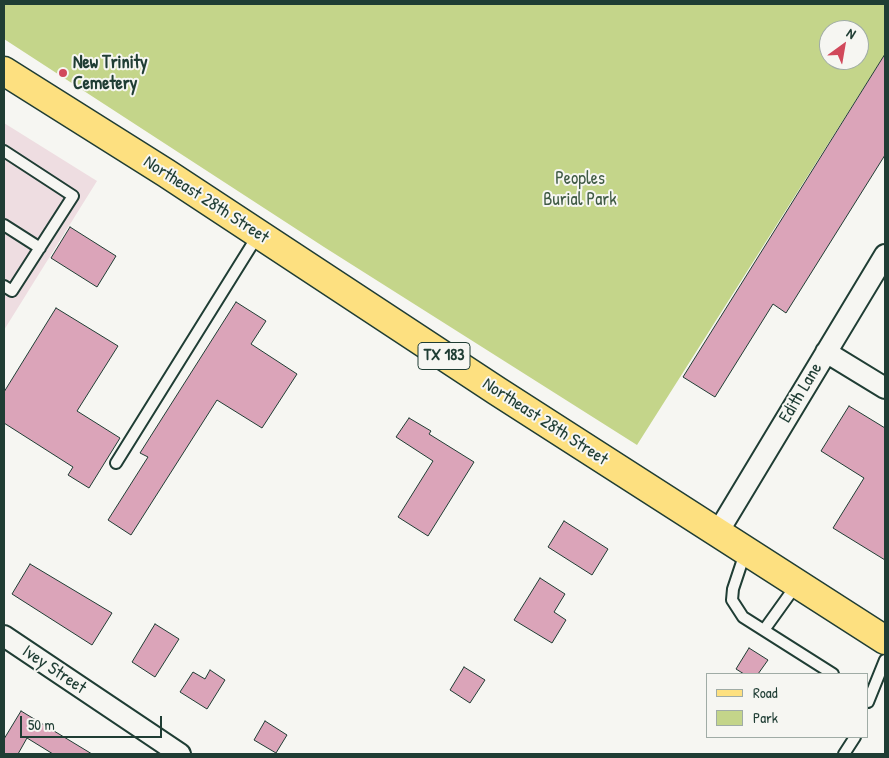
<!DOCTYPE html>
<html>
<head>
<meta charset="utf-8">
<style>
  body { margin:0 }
  #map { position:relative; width:889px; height:758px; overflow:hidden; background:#f6f6f2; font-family:"Patrick Hand",sans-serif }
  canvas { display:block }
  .frame { position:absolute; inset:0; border:5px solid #1f3d34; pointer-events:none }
  .legend { position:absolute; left:706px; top:673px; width:162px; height:65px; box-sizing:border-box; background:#f6f6f2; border:1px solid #a0aca6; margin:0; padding:6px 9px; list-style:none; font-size:15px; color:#1f3d34 }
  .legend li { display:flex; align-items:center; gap:10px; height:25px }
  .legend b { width:25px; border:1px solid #a0aca6 }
  .north { position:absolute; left:819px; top:20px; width:50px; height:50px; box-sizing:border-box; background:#f6f6f2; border:1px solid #a0aca6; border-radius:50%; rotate:32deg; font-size:14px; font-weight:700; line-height:20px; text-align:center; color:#1f3d34 }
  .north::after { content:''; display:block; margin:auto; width:18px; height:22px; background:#d1495b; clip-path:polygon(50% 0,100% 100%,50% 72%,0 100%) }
  .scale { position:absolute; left:20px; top:716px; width:142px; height:22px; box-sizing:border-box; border:2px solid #1f3d34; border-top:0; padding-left:6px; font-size:15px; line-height:18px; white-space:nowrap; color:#1f3d34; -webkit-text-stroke:4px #f6f6f2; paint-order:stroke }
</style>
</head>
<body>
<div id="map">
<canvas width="889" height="758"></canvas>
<div class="frame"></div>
<ul class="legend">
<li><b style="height:6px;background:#fde080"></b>Road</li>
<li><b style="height:14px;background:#c4d58a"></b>Park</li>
</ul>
<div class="north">N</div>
<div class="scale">50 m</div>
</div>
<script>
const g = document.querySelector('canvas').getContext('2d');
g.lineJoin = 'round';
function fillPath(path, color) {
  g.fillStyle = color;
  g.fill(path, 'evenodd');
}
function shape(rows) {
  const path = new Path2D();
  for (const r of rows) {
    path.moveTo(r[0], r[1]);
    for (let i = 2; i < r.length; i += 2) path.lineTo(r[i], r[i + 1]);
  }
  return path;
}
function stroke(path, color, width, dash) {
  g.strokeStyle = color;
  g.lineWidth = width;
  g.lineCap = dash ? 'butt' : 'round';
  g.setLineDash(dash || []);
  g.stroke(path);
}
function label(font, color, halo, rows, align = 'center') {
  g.font = font + ' "Patrick Hand",sans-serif';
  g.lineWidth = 4;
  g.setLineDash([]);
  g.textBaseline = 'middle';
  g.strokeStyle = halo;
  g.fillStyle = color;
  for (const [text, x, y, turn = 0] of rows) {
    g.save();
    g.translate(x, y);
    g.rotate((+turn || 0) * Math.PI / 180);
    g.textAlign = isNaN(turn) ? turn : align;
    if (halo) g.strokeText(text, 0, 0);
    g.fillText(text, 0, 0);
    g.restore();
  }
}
const built = shape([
  [4,123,97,181,4,330]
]);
const green = shape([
  [4,4,885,4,885,54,637,445,324,247,4,39],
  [829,30,859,30,859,60,829,60]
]);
const building = shape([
  [885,54,885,155,786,313,773,304,715,397,683,377,885,54],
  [70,227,116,256,97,287,51,258,70,227],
  [236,302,266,321,251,344,297,374,262,428,217,400,131,535,108,520,148,457,140,453,236,302],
  [56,308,118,346,77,411,120,438,89,488,68,475,73,467,4,423,4,392,56,308],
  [849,406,885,428,885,560,833,528,864,478,821,451,849,406],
  [409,418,431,431,429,434,474,462,428,536,398,517,433,461,396,437,409,418],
  [564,521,608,549,592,575,548,547,564,521],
  [30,564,112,613,92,645,12,594,30,564],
  [540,578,565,594,554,612,566,620,552,643,514,620,540,578],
  [155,624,179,639,155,677,132,662,155,624],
  [749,648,768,660,758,674,744,674,736,669,749,648],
  [464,667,485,680,470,703,450,690,464,667],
  [210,670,225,680,207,709,180,692,193,672,205,679,210,670],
  [21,711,92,754,53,754,27,738,18,754,4,754,4,739,21,711],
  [265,721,287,735,276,753,254,740,265,721]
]);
const lane = shape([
  [4,151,73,196,12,291,4,286],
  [4,225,40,248],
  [116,463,258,235],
  [745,553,733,589,732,600,743,617,833,674],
  [764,630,797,584],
  [868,702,885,660],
  [844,754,855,737]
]);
const street = shape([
  [826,352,885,388],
  [718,532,885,255],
  [4,636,180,754]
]);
const primary = shape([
  [4,71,166,173,497,391,885,640]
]);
const markers = [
  [63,73,5,"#d1495b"]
];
const shields = [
  [444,356,52]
];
const shieldNames = [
  ["TX 183",444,356]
];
const poiNames = [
  ["New Trinity",73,63],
  ["Cemetery",73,84]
];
const parkNames = [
  ["Peoples",580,179],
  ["Burial Park",580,200]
];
const streetNames = [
  ["Northeast 28th Street",206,200,33],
  ["Edith Lane",801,393,-59],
  ["Northeast 28th Street",545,422,33],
  ["Ivey Street",54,670,34]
];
fillPath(built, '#eedde1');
fillPath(green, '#c4d58a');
fillPath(building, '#dba4b9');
stroke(building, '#1f3d34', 1);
stroke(lane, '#1f3d34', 14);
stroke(street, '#1f3d34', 24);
stroke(primary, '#1f3d34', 31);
stroke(lane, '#f6f6f2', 10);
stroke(street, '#f6f6f2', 20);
stroke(primary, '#fde080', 28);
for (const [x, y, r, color] of markers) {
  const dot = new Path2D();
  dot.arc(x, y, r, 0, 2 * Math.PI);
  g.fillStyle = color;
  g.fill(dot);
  stroke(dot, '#f6f6f2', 2);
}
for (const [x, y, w] of shields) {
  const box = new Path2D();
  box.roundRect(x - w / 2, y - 13.5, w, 27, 4);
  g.fillStyle = '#f6f6f2';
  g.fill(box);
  stroke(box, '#1f3d34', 1);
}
label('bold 16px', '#1f3d34', null, shieldNames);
label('bold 18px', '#1f3d34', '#f6f6f2', poiNames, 'left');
label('18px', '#405b45', '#f6f6f2', parkNames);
label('18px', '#1f3d34', '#f6f6f2', streetNames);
</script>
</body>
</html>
